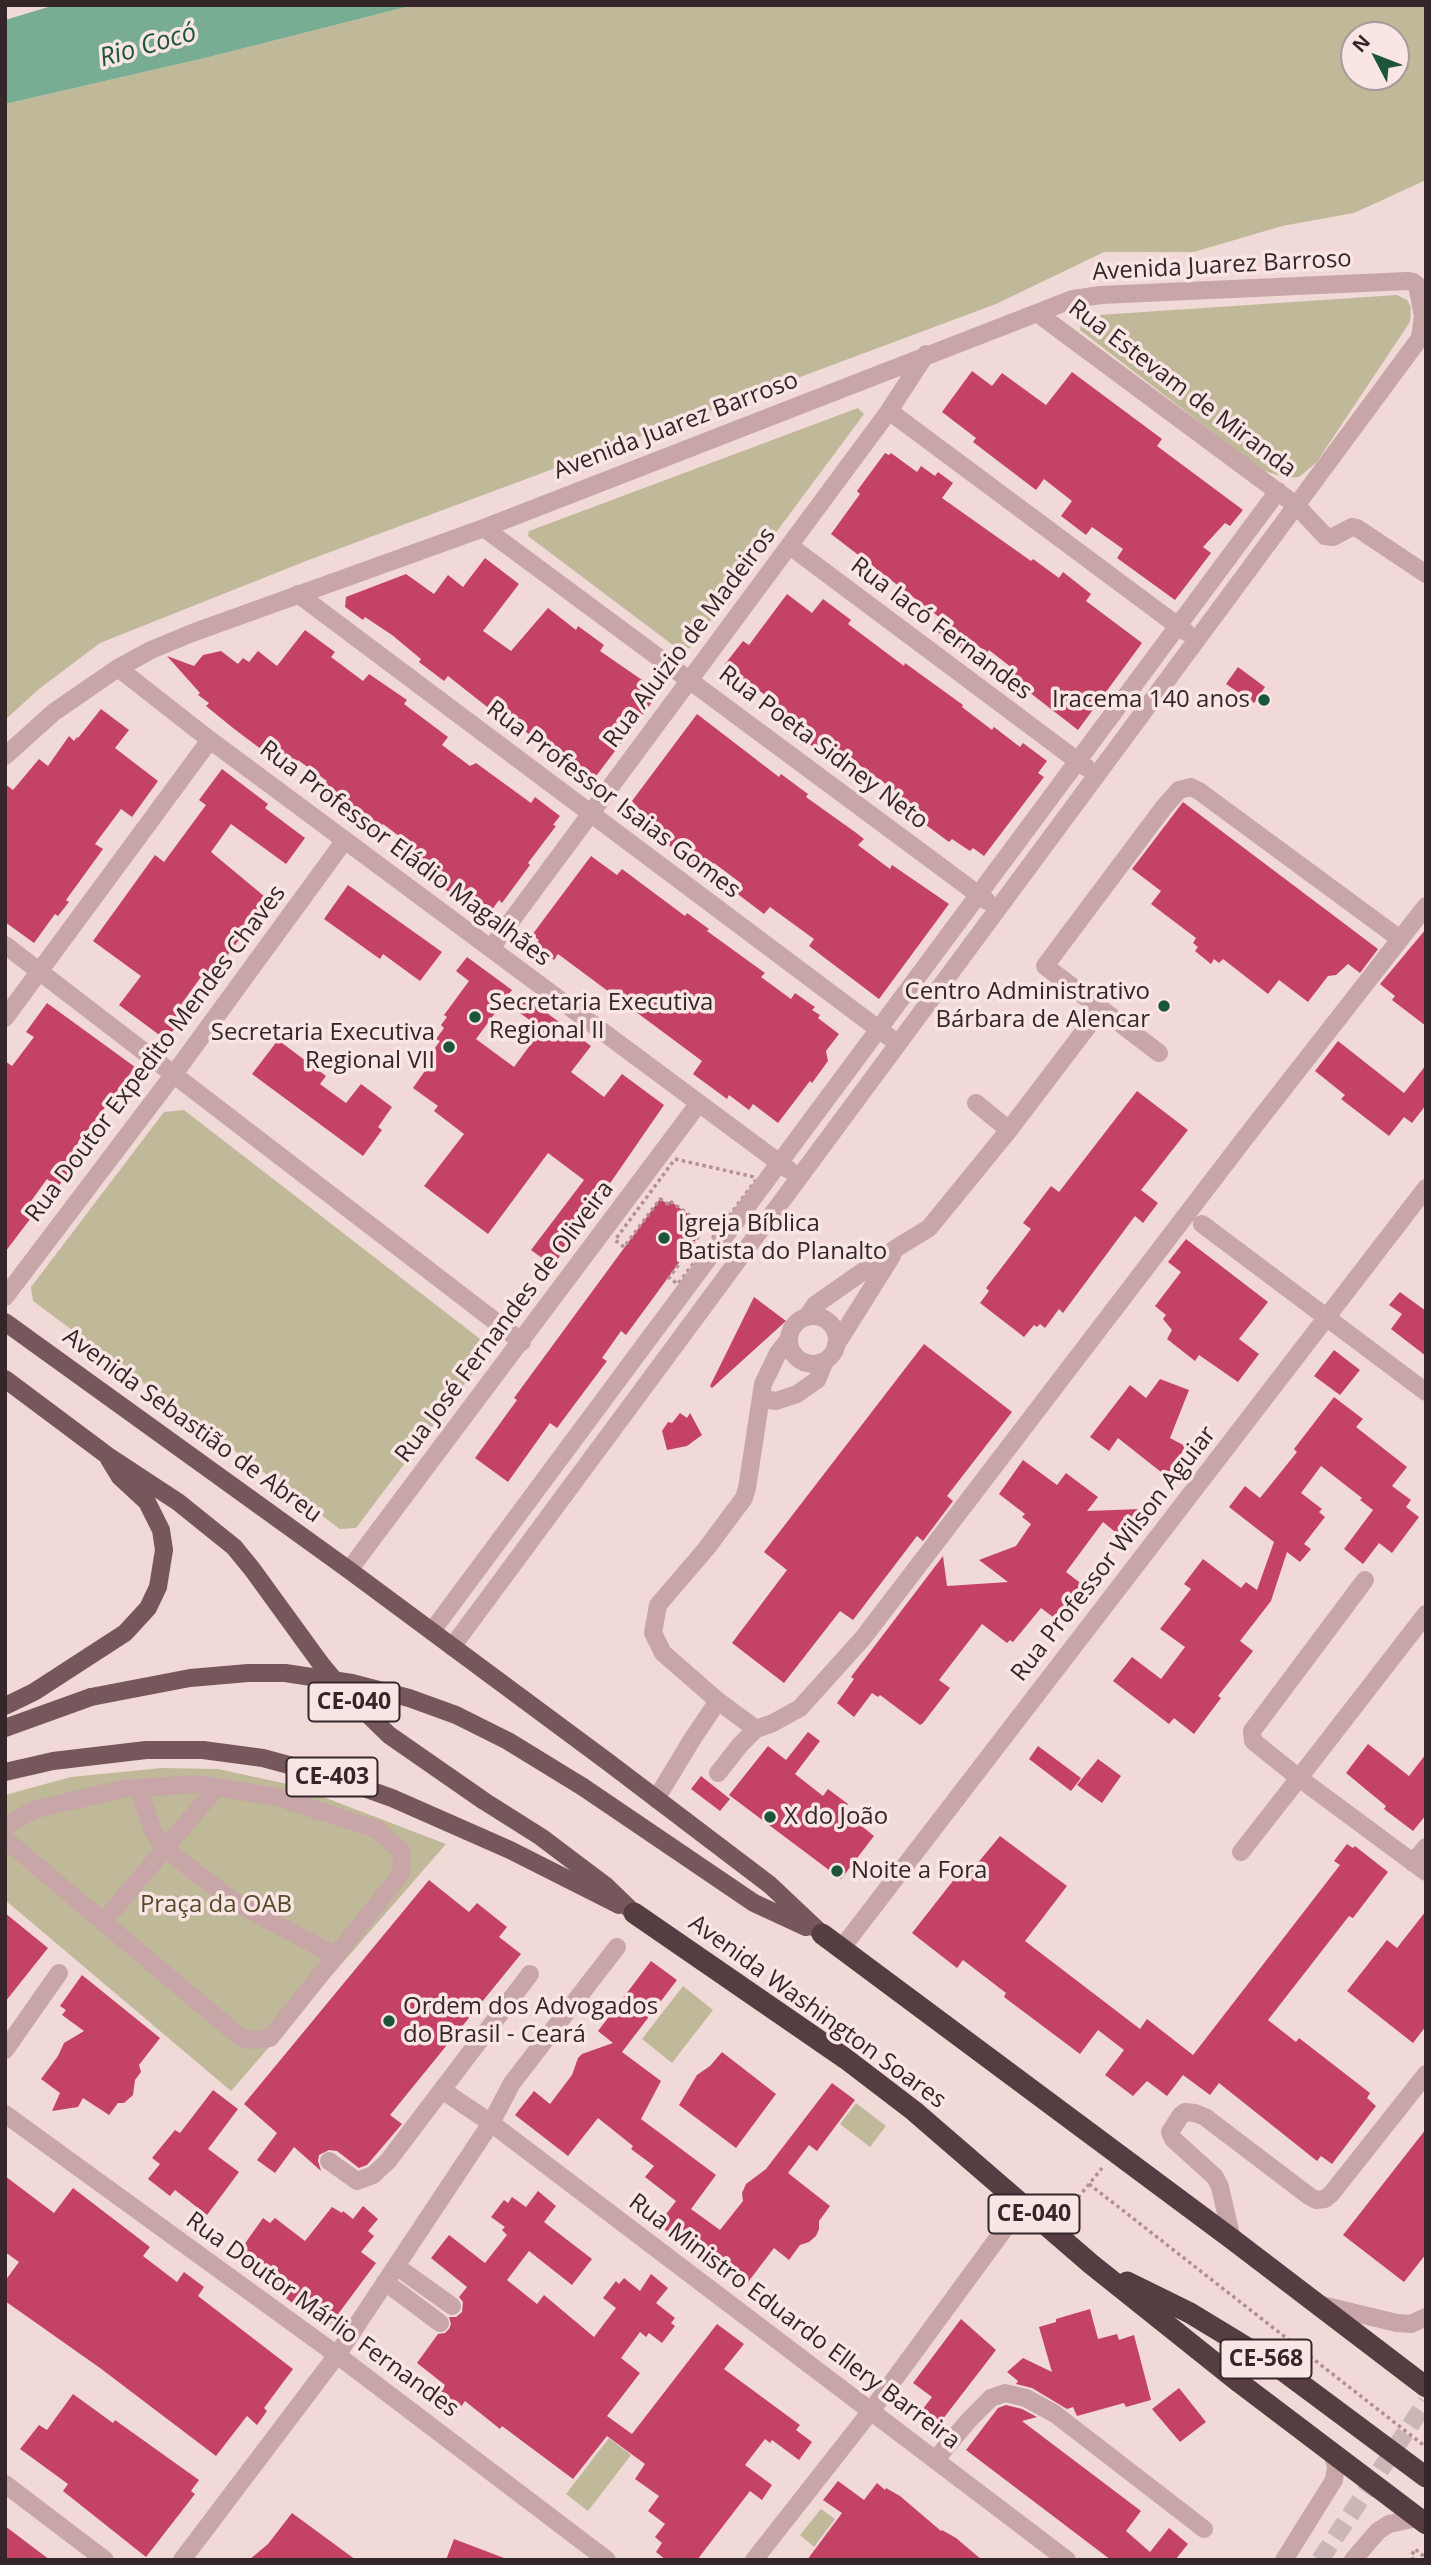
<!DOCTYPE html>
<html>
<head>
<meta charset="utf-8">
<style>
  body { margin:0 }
  #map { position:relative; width:1431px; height:2565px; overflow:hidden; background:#f1d9d8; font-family:"Open Sans",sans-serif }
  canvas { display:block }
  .frame { position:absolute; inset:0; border:7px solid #342629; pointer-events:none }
  .north { position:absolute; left:1340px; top:21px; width:70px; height:70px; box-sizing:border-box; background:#f9e5e4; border:2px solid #a99; border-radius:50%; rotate:312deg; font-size:19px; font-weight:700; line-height:28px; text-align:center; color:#342629 }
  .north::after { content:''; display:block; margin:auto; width:24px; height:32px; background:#1c553c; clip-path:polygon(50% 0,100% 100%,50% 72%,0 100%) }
</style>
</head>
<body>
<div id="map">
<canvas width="1431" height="2565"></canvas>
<div class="frame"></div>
<div class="north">N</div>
</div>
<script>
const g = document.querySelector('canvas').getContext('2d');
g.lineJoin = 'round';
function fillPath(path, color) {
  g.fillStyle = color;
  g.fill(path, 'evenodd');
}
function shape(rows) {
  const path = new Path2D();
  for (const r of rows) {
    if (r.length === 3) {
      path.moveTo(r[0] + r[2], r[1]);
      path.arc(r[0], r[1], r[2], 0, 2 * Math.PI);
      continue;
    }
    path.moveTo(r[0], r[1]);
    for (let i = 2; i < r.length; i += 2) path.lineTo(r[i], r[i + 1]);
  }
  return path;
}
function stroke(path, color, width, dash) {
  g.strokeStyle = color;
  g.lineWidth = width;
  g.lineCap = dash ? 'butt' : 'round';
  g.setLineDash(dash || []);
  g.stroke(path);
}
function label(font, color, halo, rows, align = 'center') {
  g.font = font + ' "Open Sans",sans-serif';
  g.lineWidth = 7;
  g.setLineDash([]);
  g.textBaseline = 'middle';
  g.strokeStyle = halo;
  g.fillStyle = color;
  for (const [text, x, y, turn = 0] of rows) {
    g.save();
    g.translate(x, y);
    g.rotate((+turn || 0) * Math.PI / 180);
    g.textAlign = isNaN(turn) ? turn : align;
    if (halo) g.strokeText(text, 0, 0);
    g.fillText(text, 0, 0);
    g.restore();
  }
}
const green = shape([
  [414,5,1426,5,1426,180,1354,213,1282,226,1194,252,1104,252,996,304,306,561,100,643,39,689,5,720,5,104,209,57],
  [1354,35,1396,35,1396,77,1354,77],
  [1397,295,1407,300,1411,307,1410,322,1316,463,1299,477,1285,478,1260,469,1080,330,1081,320,1099,315],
  [858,408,864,414,691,647,682,652,528,536,529,531],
  [184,1110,484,1342,482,1361,356,1528,340,1529,33,1301,31,1287,164,1112],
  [162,1768,218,1769,292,1785,446,1844,231,2091,5,1900,5,1795,71,1777],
  [683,1986,713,2010,672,2063,642,2039],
  [856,2103,886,2126,870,2147,840,2124],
  [609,2438,631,2455,588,2511,566,2494],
  [821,2509,835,2519,814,2547,800,2535]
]);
const water = shape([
  [55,5,414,5,209,57,5,104,5,20]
]);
const building = shape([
  [972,371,992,386,1002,373,1046,405,1072,372,1162,439,1157,446,1243,510,1230,526,1225,523,1203,547,1211,553,1175,600,1117,558,1123,549,1092,527,1086,535,1061,516,1072,501,1044,479,1036,490,973,442,976,438,942,412],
  [885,453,889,455,891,453,917,472,921,466,935,476,938,472,953,483,942,498,1031,561,1033,559,1059,578,1063,572,1091,594,1086,601,1142,643,1078,730,1011,678,1016,671,989,650,987,653,972,641,970,644,966,641,961,649,935,630,943,620,831,534,860,494,857,491],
  [485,558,519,584,483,631,511,651,548,608,576,630,578,626,604,645,600,651,658,691,651,700,653,701,590,784,533,741,535,739,507,717,505,721,448,676,444,681,419,662,421,659,392,635,365,617,363,620,345,607,346,597,406,574,434,594,448,575,463,587],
  [787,594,812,613,823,599,851,620,848,624,904,666,905,663,963,705,962,707,992,730,994,727,1020,747,1023,743,1047,761,1038,773,1044,777,984,856,973,848,970,851,952,839,949,842,922,822,925,817,899,797,901,795,841,752,838,756,830,751,826,756,805,741,809,735,782,714,785,710,757,689,749,699,723,680,731,669,725,664,743,641,749,645],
  [305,630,335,652,331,657,363,681,369,674,407,700,404,704,448,737,442,745,470,766,476,763,531,803,535,797,560,816,553,825,556,826,528,863,530,865,502,903,499,900,489,914,463,894,459,900,402,857,411,845,383,824,376,833,332,801,320,789,327,781,298,760,290,771,233,728,206,706,209,703,198,695,200,693,167,656,194,666,203,655,221,651,238,664,243,658,249,662,258,651,277,666],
  [1238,667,1265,687,1254,703,1226,684],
  [101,709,129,730,115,748,158,781,132,817,121,809,95,844,103,849,66,900,69,902,58,916,55,914,34,943,5,922,5,784,13,790,39,759,48,766,69,736,74,741,77,737,78,738],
  [697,714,779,777,781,774,808,794,806,797,855,832,864,839,858,845,890,869,892,865,949,904,879,999,809,946,814,939,770,907,764,914,735,892,742,884,714,863,707,873,626,814,634,803,632,801],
  [222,769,268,804,265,808,305,838,286,864,231,824,211,852,270,901,251,927,249,926,208,982,201,977,180,1006,188,1011,166,1040,119,1005,141,976,93,941,155,855,164,862,206,805,199,800],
  [1183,802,1378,949,1360,973,1348,964,1336,975,1328,976,1308,1002,1279,980,1268,994,1223,959,1219,963,1214,959,1211,964,1195,951,1198,947,1193,943,1196,938,1151,904,1161,891,1132,869],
  [591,856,617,875,622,869,685,916,687,913,709,929,707,931,765,973,761,977,791,999,795,993,815,1007,812,1010,820,1015,818,1018,839,1034,826,1051,828,1061,812,1083,810,1081,778,1123,753,1104,749,1110,729,1095,727,1099,693,1074,702,1061,558,954,554,960,535,946,539,940,532,935],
  [348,885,442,952,420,981,383,954,380,959,324,919],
  [1426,929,1426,1026,1392,1000,1395,996,1380,984],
  [467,957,512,990,476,1039,514,1067,542,1029,513,1008,523,995,591,1046,571,1072,604,1097,622,1074,664,1105,553,1266,531,1250,584,1180,548,1153,488,1234,424,1186,464,1134,434,1111,438,1106,413,1088,436,1055,432,1052,440,1041,436,1039,444,1028,441,1025,447,1017,444,1015,469,981,456,971],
  [47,1003,135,1067,71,1153,79,1158,58,1187,47,1179,26,1208,34,1214,5,1252,5,1061,12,1066,34,1037,26,1032],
  [278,1040,326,1076,320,1084,346,1103,361,1084,392,1107,378,1127,382,1130,363,1156,252,1074],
  [1338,1041,1404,1093,1426,1065,1426,1105,1412,1123,1404,1117,1389,1136,1341,1099,1345,1095,1315,1071],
  [1137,1091,1188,1130,1141,1190,1158,1203,1143,1223,1135,1216,1063,1313,1059,1309,1045,1328,1040,1324,1037,1327,1034,1325,1024,1337,980,1303,989,1291,986,1288,1031,1229,1023,1223,1051,1186,1059,1192],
  [660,1199,668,1204,670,1201,699,1222,696,1225,703,1230,626,1335,621,1331,602,1358,607,1361,557,1428,550,1423,508,1482,475,1458,517,1400,514,1398],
  [1186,1239,1268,1302,1239,1339,1259,1354,1238,1382,1199,1355,1195,1361,1167,1339,1172,1330,1163,1319,1166,1315,1155,1306,1181,1272,1168,1262],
  [1400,1292,1426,1311,1426,1356,1391,1329,1402,1314,1389,1305],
  [754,1297,786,1321,712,1388,710,1386],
  [924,1344,1012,1412,947,1496,953,1501,923,1541,917,1536,853,1620,840,1611,784,1683,732,1643,787,1570,764,1552],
  [1334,1350,1360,1370,1340,1395,1314,1376],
  [1160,1379,1189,1390,1170,1438,1185,1446,1179,1459,1166,1476,1118,1438,1109,1451,1090,1437,1130,1385,1146,1398],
  [1334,1397,1363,1419,1356,1427,1407,1467,1392,1486,1411,1500,1406,1507,1419,1517,1392,1553,1379,1543,1363,1564,1344,1549,1373,1510,1360,1500,1362,1498,1321,1466,1301,1493,1322,1509,1319,1512,1325,1517,1304,1544,1311,1549,1300,1562,1287,1552,1271,1601,1240,1641,1253,1651,1218,1696,1221,1698,1194,1734,1174,1718,1169,1724,1113,1681,1132,1657,1161,1679,1185,1647,1160,1629,1191,1589,1184,1584,1203,1559,1241,1588,1246,1582,1257,1590,1274,1542,1229,1507,1245,1486,1260,1498,1297,1452,1294,1449],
  [680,1413,687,1418,690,1413,702,1435,687,1446,667,1450,662,1431,668,1422,672,1423],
  [1023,1460,1057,1485,1066,1473,1098,1497,1087,1511,1141,1509,1120,1536,1103,1522,1066,1572,1083,1585,1057,1620,1041,1608,1013,1642,1010,1640,1007,1643,982,1624,939,1680,950,1688,923,1723,920,1725,880,1695,878,1697,872,1693,854,1717,837,1703,854,1679,851,1677,943,1556,947,1586,1008,1582,979,1560,1016,1546,1031,1524,1022,1517,1025,1514,999,1494],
  [808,1732,820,1741,795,1774,823,1796,828,1789,848,1804,843,1811,874,1836,841,1879,729,1795,768,1746,786,1760],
  [1368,1744,1409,1776,1426,1754,1426,1815,1413,1831,1384,1809,1386,1806,1346,1773],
  [1038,1746,1081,1778,1071,1791,1029,1759],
  [1098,1759,1121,1776,1102,1803,1077,1785],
  [701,1776,730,1799,720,1811,691,1789],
  [1000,1836,1067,1886,1025,1941,1140,2029,1147,2019,1193,2055,1340,1865,1334,1861,1347,1844,1353,1848,1355,1846,1388,1872,1353,1918,1349,1916,1268,2020,1296,2042,1299,2038,1370,2093,1367,2098,1376,2106,1332,2164,1321,2156,1317,2161,1219,2083,1210,2095,1183,2075,1167,2096,1147,2081,1133,2096,1105,2075,1124,2050,1098,2030,1080,2054,1004,1997,1006,1993,963,1960,957,1968,912,1933,956,1877,962,1882],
  [429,1880,469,1912,477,1903,507,1927,499,1937,521,1954,390,2115,402,2124,367,2165,359,2168,337,2151,329,2150,319,2155,318,2161,321,2171,294,2147,275,2173,257,2160,277,2133,244,2104],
  [1426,1911,1426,2026,1413,2043,1347,1991,1387,1940,1397,1948],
  [5,1913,48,1948,5,2002],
  [651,1961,677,1980,622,2052,661,2081,641,2119,716,2175,691,2209,720,2230,743,2201,742,2193,746,2184,766,2169,832,2083,855,2100,817,2151,809,2145,788,2173,830,2206,819,2221,819,2229,816,2236,809,2242,800,2245,789,2260,774,2248,745,2286,688,2243,686,2245,658,2225,676,2201,645,2177,654,2166,631,2149,633,2146,598,2118,568,2156,515,2115,534,2091,550,2104,572,2075,578,2058,582,2054,613,2043,598,2031],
  [82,1975,160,2038,139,2065,141,2072,135,2080,133,2095,124,2103,118,2103,109,2115,83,2098,78,2107,52,2111,60,2093,41,2079,58,2056,64,2043,84,2031,62,2015,66,2010,60,2006],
  [722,2052,776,2094,736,2148,679,2105,697,2075,710,2066],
  [213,2090,238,2109,208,2149,239,2172,207,2215,175,2190,170,2196,148,2179,160,2164,152,2158,175,2130,180,2133],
  [1426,2129,1426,2254,1404,2282,1343,2235],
  [5,2176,54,2213,73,2188,150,2247,143,2256,177,2282,184,2272,204,2287,198,2296,293,2369,264,2408,267,2411,257,2425,247,2416,216,2456,100,2368,5,2301,5,2281,19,2262,5,2252],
  [538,2191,556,2206,544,2222,592,2259,572,2285,529,2251,507,2280,537,2304,544,2295,594,2337,616,2308,603,2298,616,2281,619,2284,624,2278,640,2291,651,2274,668,2288,656,2303,675,2318,671,2323,675,2326,662,2343,649,2333,646,2337,640,2332,621,2358,640,2373,607,2416,632,2434,717,2324,744,2344,724,2369,800,2425,796,2430,812,2442,799,2460,772,2440,770,2443,765,2439,745,2465,772,2485,762,2500,750,2491,697,2560,666,2560,656,2552,662,2543,655,2537,665,2524,648,2511,659,2496,635,2479,645,2464,607,2436,573,2479,502,2426,500,2429,465,2401,453,2418,432,2403,445,2385,417,2363,438,2334,445,2333,449,2329,451,2324,449,2317,456,2317,462,2312,463,2302,459,2297,467,2287,431,2258,449,2235,485,2263,507,2235,502,2230,505,2227,491,2217,504,2200,508,2203,512,2197,526,2207],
  [363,2206,378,2219,368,2231,374,2236,361,2252,376,2263,330,2325,306,2307,303,2311,234,2259,263,2218,270,2223,275,2218,305,2241,332,2207,342,2213,343,2211,353,2219],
  [1090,2309,1098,2339,1117,2334,1119,2340,1134,2335,1151,2400,1126,2407,1124,2403,1077,2416,1073,2407,1067,2409,1032,2388,1016,2384,1018,2381,1007,2372,1023,2358,1052,2372,1039,2327,1056,2322,1056,2319],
  [961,2319,996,2350,936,2428,919,2414,932,2397,913,2383],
  [1179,2388,1206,2422,1180,2442,1152,2409],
  [73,2394,113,2423,115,2420,199,2480,191,2491,195,2494,146,2557,63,2491,68,2484,20,2449,39,2425,47,2430],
  [1006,2405,1022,2409,1037,2417,1022,2421,1141,2511,1126,2531,1150,2552,1169,2528,1188,2544,1175,2560,1111,2560,966,2450,998,2408],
  [838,2481,864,2500,877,2483,885,2490,886,2488,900,2496,941,2531,942,2530,956,2538,982,2560,807,2560,842,2513,823,2500],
  [292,2513,356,2560,249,2560,268,2544],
  [5,2526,50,2560,5,2560],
  [454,2539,504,2558,504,2560,446,2560]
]);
const minorTunnel = shape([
  [1320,2560,1426,2402]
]);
const path = shape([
  [675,1159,754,1177,756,1180,678,1284,669,1278,703,1230,696,1225,699,1222,670,1201,668,1204,660,1199,624,1247,615,1240,675,1159],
  [1089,2184,1426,2447],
  [1065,2214,1102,2168],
  [1414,2560,1411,2557,1415,2549,1426,2558]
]);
const minor = shape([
  [1037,313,1297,506,1325,536,1333,537,1352,527,1357,528,1426,574],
  [889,411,1186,632],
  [484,528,987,901],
  [790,546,1087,768],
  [298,594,889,1037],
  [118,668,210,740,789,1170],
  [5,756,54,712,118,668,151,650,192,633,484,528,1073,299,1101,295,1407,281,1413,282,1417,285,1423,316,1420,338,452,1647],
  [5,945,522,1342],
  [491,948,889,411,926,354],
  [5,1018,210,740],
  [1159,1053,1045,966,1164,807,1179,790,1191,787,1199,791,1400,939],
  [976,1103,1009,1130],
  [1202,1224,1426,1392],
  [5,1297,174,1074,345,840],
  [813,1340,24],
  [807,1317,815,1305,898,1247,929,1228,1009,1130,1101,1009],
  [836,1345,892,1256],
  [763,1399,776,1401,797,1394,817,1380,825,1361],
  [349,1570,699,1103],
  [1426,1614,1299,1778,1426,1872],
  [432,1631,1278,491],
  [718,1701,756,1729],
  [718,1773,740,1745,756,1729,773,1723,800,1708,863,1638,1245,1138,1426,906],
  [138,1788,153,1831,165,1849,235,1902,336,1956],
  [656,1799,693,1738,718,1701,663,1653,653,1633,658,1605,706,1549,744,1498,747,1488,763,1384,778,1353,789,1339],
  [5,1826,33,1810,122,1789,197,1784,277,1797,378,1830,402,1852,401,1874,270,2038,254,2040,241,2038,5,1839],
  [1241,1852,1299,1778,1253,1741,1252,1731,1365,1580],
  [1413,1863,1426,1847],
  [103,1922,217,1787],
  [841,1949,1426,1188],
  [5,2050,59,1973],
  [442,2090,491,2123,1067,2560],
  [5,2114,337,2355,607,2560],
  [329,2161,357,2181,373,2175,388,2161,530,1974],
  [1232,2239,1220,2187,1215,2177,1173,2139,1170,2132,1181,2115,1185,2112,1195,2113,1205,2117,1309,2196,1316,2200,1325,2199,1331,2194,1426,2074],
  [396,2266,452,2306],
  [385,2282,440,2323],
  [1322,2305,1397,2323,1411,2324,1426,2317],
  [936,2459,969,2420,991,2398,1005,2393,1026,2398,1055,2414,1204,2529],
  [5,2484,105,2560],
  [182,2560,337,2355,491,2123,512,2083,617,1947],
  [754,2560,871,2411,1022,2205],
  [1284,2560,1334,2480,1336,2466,1331,2451],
  [1353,2560,1378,2531,1389,2524,1417,2518]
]);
const major = shape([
  [5,1322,349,1570,608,1762,770,1885,822,1934],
  [5,1379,108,1456,178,1502,234,1547,252,1569,321,1664,340,1687,389,1735,484,1801,541,1837,606,1886,634,1913],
  [5,1706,34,1692,125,1633,148,1608,158,1587,164,1550,161,1530,147,1502,120,1477,109,1459],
  [5,1728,91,1697],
  [5,1772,53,1761,146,1750,203,1750,263,1758,333,1777,392,1798,510,1850,619,1905],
  [583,1787,754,1903,806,1927]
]);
const highway = shape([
  [634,1913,846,2059,914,2111,1091,2264,1240,2383,1426,2524],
  [822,1934,1232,2239,1426,2387],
  [1127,2282,1190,2313,1274,2364,1426,2477]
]);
const majorBridge = shape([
  [91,1697,190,1678,248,1673,285,1673,352,1683,409,1698,456,1715,508,1741,583,1787]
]);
const markers = [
  [1264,700,7,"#1c553c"],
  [1164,1006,7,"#1c553c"],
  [475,1017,7,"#1c553c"],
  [449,1047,7,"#1c553c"],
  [664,1238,7,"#1c553c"],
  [770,1817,7,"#1c553c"],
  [837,1871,7,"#1c553c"],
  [389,2021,7,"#1c553c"]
];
const shields = [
  [354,1702,91],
  [332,1777,91],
  [1034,2214,91],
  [1266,2359,91]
];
const shieldNames = [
  ["CE-040",354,1702],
  ["CE-403",332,1777],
  ["CE-040",1034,2214],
  ["CE-568",1266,2359]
];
const streetNames = [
  ["Avenida Juarez Barroso",1222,266,-3],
  ["Rua Estevam de Miranda",1182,389,37],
  ["Avenida Juarez Barroso",676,426,-21],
  ["Rua Iacó Fernandes",941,629,37],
  ["Rua Aluizio de Madeiros",690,638,-53],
  ["Rua Poeta Sidney Neto",823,748,37],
  ["Rua Professor Isaias Gomes",613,800,37],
  ["Rua Professor Eládio Magalhães",405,854,37],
  ["Rua Doutor Expedito Mendes Chaves",156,1054,-53],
  ["Rua José Fernandes de Oliveira",505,1322,-53],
  ["Avenida Sebastião de Abreu",192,1426,36],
  ["Rua Professor Wilson Aguiar",1114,1554,-52],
  ["Avenida Washington Soares",817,2012,36],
  ["Rua Doutor Márlio Fernandes",322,2315,36],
  ["Rua Ministro Eduardo Ellery Barreira",794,2322,37]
];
const poiNames = [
  ["Iracema 140 anos",1250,700,"right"],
  ["Centro Administrativo",1150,992,"right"],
  ["Bárbara de Alencar",1150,1020,"right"],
  ["Secretaria Executiva",489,1003],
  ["Regional II",489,1031],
  ["Secretaria Executiva",435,1033,"right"],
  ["Regional VII",435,1061,"right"],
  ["Igreja Bíblica",678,1224],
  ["Batista do Planalto",678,1252],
  ["X do João",784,1817],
  ["Noite a Fora",851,1871],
  ["Ordem dos Advogados",403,2007],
  ["do Brasil - Ceará",403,2035]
];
const parkNames = [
  ["Praça da OAB",216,1905]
];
const waterNames = [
  ["Rio Cocó",148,46,-16]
];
fillPath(green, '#bfb999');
fillPath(water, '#78ad94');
fillPath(building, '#c44365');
stroke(minorTunnel, '#cbb5b5', 18, [18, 9]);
stroke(path, '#b48f92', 3.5, [3.5, 3.5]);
stroke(minor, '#c8a5a6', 18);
stroke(major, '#76575c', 18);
stroke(highway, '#553d42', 21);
stroke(majorBridge, '#76575c', 18);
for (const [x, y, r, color] of markers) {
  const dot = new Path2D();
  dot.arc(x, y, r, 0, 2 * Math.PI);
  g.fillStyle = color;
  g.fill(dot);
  stroke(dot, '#f9e5e4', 2.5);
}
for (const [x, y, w] of shields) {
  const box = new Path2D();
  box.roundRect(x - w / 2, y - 19.5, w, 39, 5);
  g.fillStyle = '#f9e5e4';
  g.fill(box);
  stroke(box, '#342629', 2);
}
label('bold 23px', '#342629', null, shieldNames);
label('24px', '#342629', '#f9e5e4', streetNames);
label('24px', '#342629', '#f9e5e4', poiNames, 'left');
label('24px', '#524c2a', '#f9e5e4', parkNames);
label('italic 26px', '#1c553c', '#f9e5e4', waterNames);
</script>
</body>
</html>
